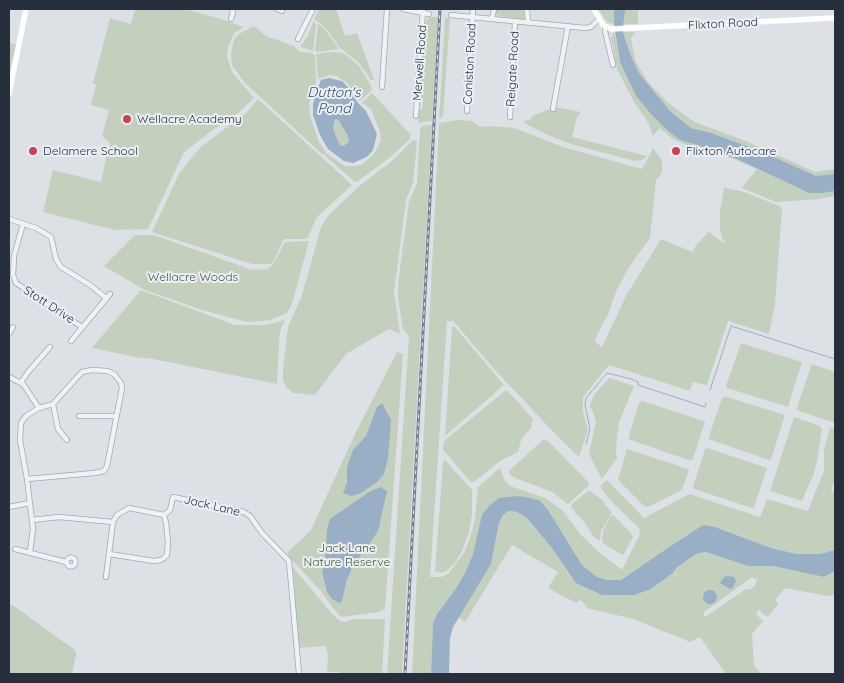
<!DOCTYPE html>
<html>
<head>
<meta charset="utf-8">
<style>
  body { margin:0 }
  #map { position:relative; width:844px; height:683px; overflow:hidden; background:#dde1e6; font-family:Quicksand,sans-serif }
  canvas { display:block }
  .frame { position:absolute; inset:0; border:10px solid #272f3d; pointer-events:none }
</style>
</head>
<body>
<div id="map">
<canvas width="844" height="683"></canvas>
<div class="frame"></div>
</div>
<script>
const g = document.querySelector('canvas').getContext('2d');
g.lineJoin = 'round';
function fillPath(path, color) {
  g.fillStyle = color;
  g.fill(path, 'evenodd');
}
function shape(rows) {
  const path = new Path2D();
  for (const r of rows) {
    if (r.length === 3) {
      path.moveTo(r[0] + r[2], r[1]);
      path.arc(r[0], r[1], r[2], 0, 2 * Math.PI);
      continue;
    }
    path.moveTo(r[0], r[1]);
    for (let i = 2; i < r.length; i += 2) path.lineTo(r[i], r[i + 1]);
  }
  return path;
}
function stroke(path, color, width, dash) {
  g.strokeStyle = color;
  g.lineWidth = width;
  g.lineCap = dash ? 'butt' : 'round';
  g.setLineDash(dash || []);
  g.stroke(path);
}
function label(font, color, halo, rows, align = 'center') {
  g.font = font + ' Quicksand,sans-serif';
  g.lineWidth = 4;
  g.setLineDash([]);
  g.textBaseline = 'middle';
  g.strokeStyle = halo;
  g.fillStyle = color;
  for (const [text, x, y, turn = 0] of rows) {
    g.save();
    g.translate(x, y);
    g.rotate((+turn || 0) * Math.PI / 180);
    g.textAlign = isNaN(turn) ? turn : align;
    if (halo) g.strokeText(text, 0, 0);
    g.fillText(text, 0, 0);
    g.restore();
  }
}
const green = shape([
  [135,9,185,9,227,21,244,27,234,33,228,47,227,56,232,72,254,98,238,113,217,127,184,152,148,229,115,230,43,212,53,170,101,182,102,179,106,158,108,149,111,149,110,143,102,136,109,110,91,105,96,84,93,83,110,18,131,24],
  [319,9,336,9,345,36,357,33,374,80,371,80,359,63,340,48,325,27,314,19],
  [496,9,524,9,525,20,494,15],
  [598,9,614,9,614,24,608,23],
  [626,9,638,9,638,24,624,24,624,18],
  [429,17,438,17,432,121,419,123,418,110,422,109,423,103,419,100,424,24],
  [445,18,450,18,443,116,439,119],
  [313,22,316,24,313,51,300,47,308,36],
  [318,24,323,27,339,49,319,52,315,51],
  [254,26,266,36,294,46,300,52,312,53,315,56,316,83,309,103,310,116,319,142,326,152,323,155,244,82,232,65,231,53,234,40,239,34],
  [623,32,635,32,631,38,635,60,648,82,668,103,694,122,741,139,815,172,835,169,835,174,816,176,763,152,711,133,691,128,670,111,639,73,631,56],
  [612,33,615,33,620,62,636,96,650,113,680,140,716,151,739,160,809,193,823,193,835,191,835,196,820,199,776,202,742,188,757,169,733,159,684,144,673,139,660,128,653,136,649,124,634,102,617,69,611,37,613,36],
  [9,43,16,44,9,75],
  [333,52,343,53,351,59,359,66,370,84,372,90,361,100,359,101,348,84,337,76,330,75,318,79,316,54],
  [372,93,410,134,410,139,392,156,358,181,355,182,324,155,326,153,345,166,353,166,361,165,374,154,381,140,380,132,371,109,362,103],
  [258,99,352,185,317,217,307,239,284,239,272,264,252,264,152,232,179,174,193,156,201,147,247,112],
  [555,107,581,112,577,117,572,137,647,156,642,160,635,161,574,145,550,136,524,123,524,121,531,119,532,116],
  [336,119,339,121,348,136,349,142,343,146,340,145,333,129,333,126],
  [458,120,472,121,479,127,490,126,515,128,563,147,642,169,653,148,662,160,662,172,659,177,656,179,650,238,629,267,617,289,608,314,596,337,595,342,602,347,627,294,661,239,693,252,696,245,709,232,724,243,725,241,723,240,720,229,720,212,724,188,741,191,780,206,782,209,775,304,769,334,728,321,707,385,693,382,690,391,609,365,583,397,583,412,588,430,579,457,559,438,495,370,453,321,447,321,430,577,441,577,448,574,464,553,472,532,475,518,478,487,500,468,504,479,510,486,545,498,563,511,581,535,599,552,622,570,639,536,640,529,608,498,600,486,607,480,644,518,689,494,760,517,767,499,808,511,824,471,824,449,830,427,835,429,835,479,831,491,833,492,835,485,835,550,820,554,797,554,771,548,715,527,688,534,621,580,608,580,597,577,582,565,548,510,518,496,476,541,473,554,465,573,455,590,437,614,433,623,431,674,412,674,439,123],
  [432,125,402,674,387,674,409,336,403,329,398,298,398,284,409,201,417,184,420,129,421,126],
  [414,139,417,142,413,183,406,200,394,292,400,334,389,329,346,354,315,395,293,393,287,388,283,381,283,369,288,327,302,295,321,227,327,217,358,187,393,160],
  [135,235,154,235,252,270,268,269,273,264,285,242,309,241,292,304,287,313,270,320,247,322,202,310,143,289,104,266],
  [141,290,235,325,266,325,285,320,280,331,279,343,277,384,148,358,140,358,92,348],
  [454,326,504,385,445,436,452,327],
  [741,343,802,362,788,407,727,388,726,386],
  [397,352,403,354,385,609,379,612,341,617,332,607,321,591,290,558,287,553,311,530,355,434],
  [812,364,835,372,835,423,796,410],
  [609,378,634,386,619,423,617,438,616,452,617,458,602,479,589,454,596,421,590,405,594,395],
  [505,391,508,391,533,419,531,428,521,440,518,452,500,461,474,482,470,481,443,450,444,441],
  [727,397,785,415,771,459,769,460,708,439,722,398],
  [642,401,704,421,705,422,693,459,691,461,628,439,639,403],
  [794,417,820,426,822,429,817,461,813,476,802,501,770,491],
  [544,439,547,440,589,483,588,486,568,504,552,492,515,478,509,474,510,470],
  [707,448,767,468,754,507,752,508,694,489,693,487,705,449],
  [627,449,688,469,689,470,682,490,648,507,645,507,618,480],
  [445,460,472,490,472,514,469,532,462,551,455,563,448,570,442,573,435,572,443,462],
  [589,490,602,500,612,513,601,531,600,541,594,537,584,522,571,507,572,504],
  [508,511,517,512,527,518,551,547,568,572,602,595,635,595,651,589,673,572,685,588,674,572,676,568,696,554,706,552,748,566,773,566,824,577,835,571,835,593,833,595,828,596,785,588,775,600,779,604,767,617,759,610,756,614,763,621,752,634,754,666,762,674,726,674,700,637,690,642,633,619,587,608,584,603,580,600,576,603,548,588,558,572,512,545,465,622,458,617,491,564,499,523,503,515],
  [752,577,757,580,755,586,750,589,746,589,705,617,703,613],
  [613,515,630,532,633,537,624,554,622,555,603,543,602,540,603,531,610,517],
  [293,567,332,614,340,621,346,622,353,619,385,619,382,674,339,674,339,672,327,672,328,656,326,646,298,648],
  [9,604,14,606,75,650,76,655,72,674,9,674]
]);
const water = shape([
  [614,9,626,9,624,18,623,32,631,56,639,73,670,111,691,128,711,133,763,152,816,176,835,174,835,191,823,193,809,193,739,160,716,151,680,140,668,131,650,113,636,96,620,62,614,24],
  [329,78,342,81,347,86,358,103,366,111,377,134,373,150,367,157,353,163,344,161,328,149,320,135,313,115,313,104,319,85,321,80],
  [336,119,339,121,348,136,349,142,343,146,340,145,333,129,334,122],
  [382,403,391,420,388,458,384,474,377,482,361,493,352,496,343,493,347,483,347,467,353,450,366,436,377,407],
  [381,487,387,491,378,531,366,549,354,563,346,582,342,602,339,603,332,599,327,592,322,571,325,563,327,530,330,519,369,492],
  [518,496,531,498,540,501,548,510,582,565,597,577,607,580,621,580,672,545,703,525,715,527,771,548,797,554,820,554,835,550,835,571,824,577,773,566,748,566,706,552,696,554,676,568,674,572,651,589,635,595,602,595,576,583,551,547,527,518,517,512,508,511,503,515,499,523,491,564,453,627,450,638,449,674,431,674,433,623,437,614,455,590,465,573,473,554,482,515,490,505,499,498],
  [728,576,734,577,736,581,732,589,728,588,720,583,724,577],
  [710,597,7]
]);
const stream = shape([
  [710,390,731,326,835,359],
  [586,444,590,429,585,405,586,398,607,373,631,379,638,382,638,385,705,407,706,403]
]);
const street = shape([
  [277,9,282,11],
  [403,9,429,14],
  [527,9,528,22],
  [451,15,585,28,591,27,599,19],
  [231,19,233,13,232,9],
  [492,19,494,9],
  [605,26,605,31,613,65],
  [298,39,313,9],
  [382,87,387,9],
  [553,109,568,26],
  [467,111,473,9],
  [416,116,423,9],
  [510,117,515,21],
  [9,219,36,228,51,237,56,259,61,267,90,285,106,298],
  [23,224,14,256,13,275,16,283,82,327],
  [9,334,13,327],
  [71,341,110,294],
  [9,377,23,384,39,408],
  [21,382,29,371,50,347],
  [53,404,58,429,67,440],
  [79,416,117,416],
  [27,479,95,473,104,471,107,466,122,388,121,383,115,375,108,371,92,370,82,372,53,404,39,408,26,416,21,423,20,440,27,479,33,529,30,552],
  [9,507,30,503],
  [164,515,170,510,173,497,244,512,250,516,262,533,289,561,299,674],
  [32,520,59,517,113,522],
  [15,549,66,562],
  [71,562,4.5],
  [106,577,113,522,117,515,129,508,164,515,166,523,168,542,167,555,164,558,161,560,154,561,109,554]
]);
const secondary = shape([
  [594,9,603,25,612,29,835,18],
  [9,94,26,9]
]);
const rail = shape([
  [405,674,440,9]
]);
const markers = [
  [127,119,5,"#cb4258"],
  [33,151,5,"#cb4258"],
  [676,151,5,"#cb4258"]
];
const streetNames = [
  ["Flixton Road",723,24,-3],
  ["Merwell Road",420,63,-86],
  ["Coniston Road",470,64,-87],
  ["Reigate Road",513,69,-87],
  ["Stott Drive",49,305,33],
  ["Jack Lane",212,506,13]
];
const poiNames = [
  ["Wellacre Academy",137,119],
  ["Delamere School",43,151],
  ["Flixton Autocare",686,151]
];
const parkNames = [
  ["Wellacre Woods",193,277],
  ["Jack Lane",347,548],
  ["Nature Reserve",347,562]
];
const waterNames = [
  ["Dutton's",334,93],
  ["Pond",334,109]
];
fillPath(green, '#c3d0be');
fillPath(water, '#98afc6');
stroke(stream, '#98afc6', 1);
stroke(street, '#a3a8b0', 6);
stroke(street, '#eff1f5', 4.5);
stroke(secondary, '#fff', 5.5);
stroke(rail, '#768090', 3);
stroke(rail, '#eceff4', 1, [4]);
for (const [x, y, r, color] of markers) {
  const dot = new Path2D();
  dot.arc(x, y, r, 0, 2 * Math.PI);
  g.fillStyle = color;
  g.fill(dot);
  stroke(dot, '#eceff4', 2);
}
label('12px', '#272f3d', '#eceff4', streetNames);
label('12px', '#272f3d', '#eceff4', poiNames, 'left');
label('12px', '#3b5834', '#eceff4', parkNames);
label('italic 14px', '#324e6f', '#eceff4', waterNames);
</script>
</body>
</html>
